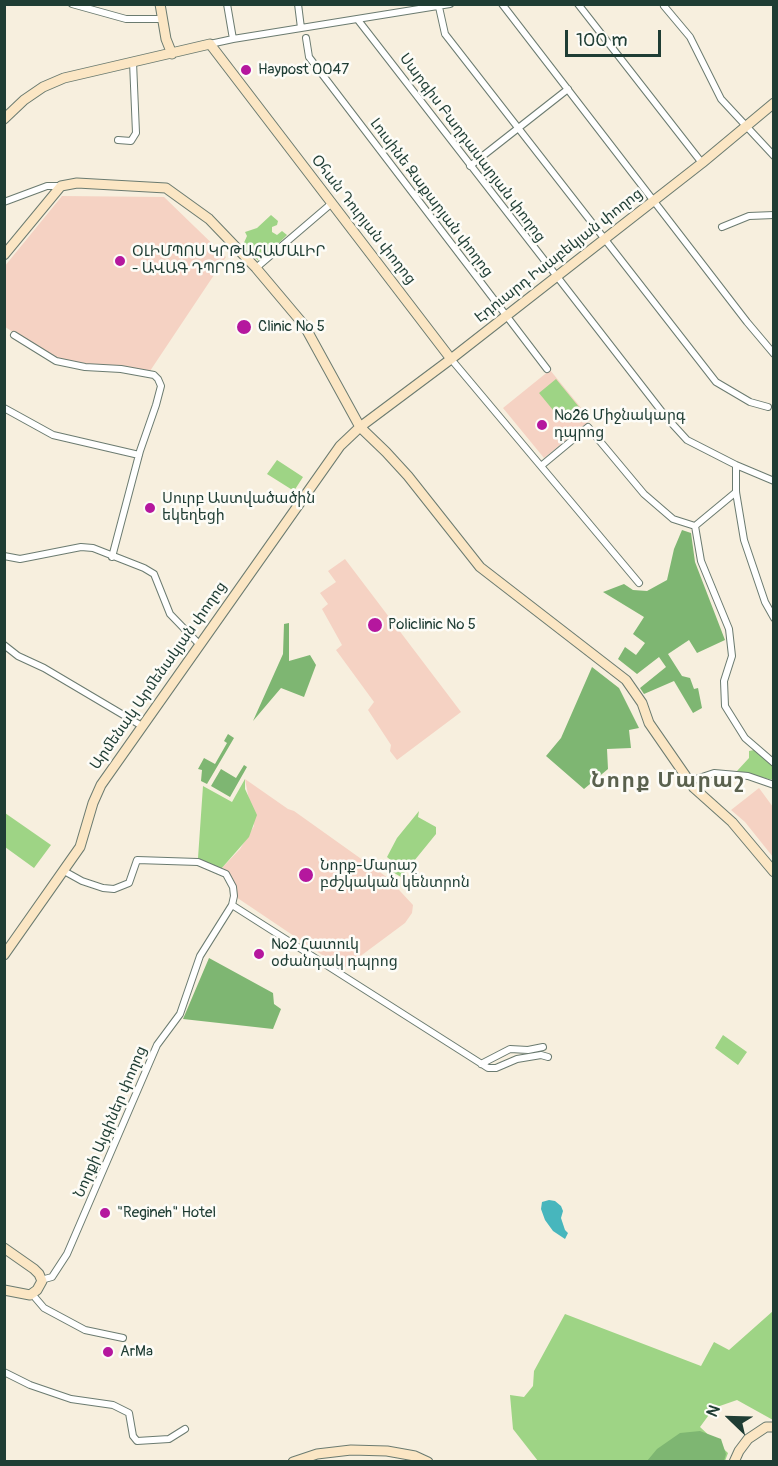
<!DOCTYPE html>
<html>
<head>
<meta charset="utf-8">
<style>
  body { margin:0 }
  #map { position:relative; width:778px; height:1466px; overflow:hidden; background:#f7efde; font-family:Pangolin,sans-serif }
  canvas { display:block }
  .frame { position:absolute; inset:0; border:6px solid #1f3d34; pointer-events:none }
  .north { position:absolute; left:700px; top:1388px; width:60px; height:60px; -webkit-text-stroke:4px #fdfcf7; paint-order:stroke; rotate:293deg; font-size:16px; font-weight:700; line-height:24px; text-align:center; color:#1f3d34 }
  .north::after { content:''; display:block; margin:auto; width:21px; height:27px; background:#1f3d34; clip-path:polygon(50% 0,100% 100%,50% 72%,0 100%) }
  .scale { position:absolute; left:565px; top:30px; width:96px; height:27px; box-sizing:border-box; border:3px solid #1f3d34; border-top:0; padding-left:8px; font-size:18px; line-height:21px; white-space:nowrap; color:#1f3d34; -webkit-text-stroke:4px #fdfcf7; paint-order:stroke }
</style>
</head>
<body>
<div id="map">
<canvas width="778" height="1466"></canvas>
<div class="frame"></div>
<div class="north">N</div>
<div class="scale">100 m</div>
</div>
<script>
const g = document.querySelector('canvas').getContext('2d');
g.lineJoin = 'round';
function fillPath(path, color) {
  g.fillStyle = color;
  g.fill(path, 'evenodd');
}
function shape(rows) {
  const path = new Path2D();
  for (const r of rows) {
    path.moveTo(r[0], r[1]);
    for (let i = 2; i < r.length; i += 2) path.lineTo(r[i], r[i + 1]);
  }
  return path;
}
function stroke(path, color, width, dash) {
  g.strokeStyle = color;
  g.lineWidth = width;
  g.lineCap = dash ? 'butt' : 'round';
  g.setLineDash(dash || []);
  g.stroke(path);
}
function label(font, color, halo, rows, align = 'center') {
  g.font = font + ' Pangolin,"Noto Sans Armenian",sans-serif';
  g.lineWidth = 5;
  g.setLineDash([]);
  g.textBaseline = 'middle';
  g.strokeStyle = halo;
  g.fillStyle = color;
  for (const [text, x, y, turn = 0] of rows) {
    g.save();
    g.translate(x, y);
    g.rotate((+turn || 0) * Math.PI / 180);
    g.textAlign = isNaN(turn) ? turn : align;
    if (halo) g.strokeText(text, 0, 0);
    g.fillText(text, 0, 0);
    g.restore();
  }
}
const built = shape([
  [62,196,164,197,226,257,150,371,62,362,5,327,4,267],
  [550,370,591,420,544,458,503,408],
  [345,559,461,712,397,760,390,751,391,745,368,710,374,702,336,650,342,645,322,609,328,604,320,593,336,582,328,571],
  [245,779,288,809,294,811,388,878,413,905,412,913,405,923,343,969,236,897,221,869,240,849,254,826],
  [759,788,773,807,773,857,745,822,731,810]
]);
const green = shape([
  [271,215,278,221,277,225,272,227,272,232,277,235,282,231,287,235,260,262,242,247,247,236,245,232,257,228],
  [556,379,579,407,562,421,539,393],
  [277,460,303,477,294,491,267,474],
  [754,750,773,766,773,780,737,771,749,758,749,751],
  [245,779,245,789,257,815,249,837,221,869,198,858,203,786,232,802],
  [419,811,418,817,436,827,436,834,401,877,391,871,395,864,387,857,397,838],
  [5,813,51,845,34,868,5,847],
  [723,1035,747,1052,738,1065,715,1048],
  [773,1311,773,1420,737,1400,714,1408,700,1427,728,1453,725,1461,538,1461,513,1429,510,1395,524,1397,533,1386,534,1371,565,1314,701,1366,714,1342,729,1350]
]);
const forest = shape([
  [682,530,691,533,695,562,725,640,697,653,689,640,668,654,682,676,690,678,694,689,698,688,702,708,693,713,674,681,644,694,640,688,666,667,659,657,637,674,618,659,625,647,636,655,645,643,633,634,644,617,603,592,624,584,633,590,647,591,667,580,674,549],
  [289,623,289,661,310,655,316,665,304,697,281,688,253,721,283,654,284,624],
  [592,667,619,688,639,728,629,730,631,748,607,749,608,769,584,789,546,756,561,738],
  [228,734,234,738,207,784,201,781,202,770,198,769,204,758,215,764,227,743,224,741],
  [244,765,247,767,230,797,211,786,221,769,236,778],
  [209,958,273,993,274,1004,281,1009,273,1029,183,1019],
  [700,1431,721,1439,726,1454,724,1461,647,1461,657,1449,680,1433]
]);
const water = shape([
  [549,1200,555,1201,561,1206,563,1211,561,1218,565,1230,568,1233,565,1239,553,1231,545,1220,541,1209,542,1202]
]);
const street = shape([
  [72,4,126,19,162,19],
  [227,4,233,39],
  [298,4,301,28],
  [502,4,747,322,774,354],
  [578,4,702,163],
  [664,6,690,37,721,99,774,156],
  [439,7,445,34,716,382,750,402,768,407],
  [358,20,666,417,687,440,736,465,774,481],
  [306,38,309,57,547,369],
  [210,44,233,39,450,4],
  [118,140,131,141,136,133,133,62],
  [470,166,568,89],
  [4,202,47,186,61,186],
  [722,227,749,216,774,215],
  [256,268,332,203],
  [14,335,56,361,85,367,121,369,154,375,158,379,161,386,156,405,140,451,112,557],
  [451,359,639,583],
  [4,408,53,435,139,455],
  [736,465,736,492,744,540,765,602,774,618],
  [541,466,588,427,644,494,673,519,695,526],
  [695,526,701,561,729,629,732,656,724,681,725,706,745,738,774,763],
  [695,526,736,492],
  [4,556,20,559,81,547,93,548,144,568,154,574,170,614,199,644],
  [4,645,18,656,44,668,142,726],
  [690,781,714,773,748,776,774,785],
  [232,905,488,1068,496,1068,517,1059,541,1055,548,1057],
  [481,1064,510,1049,528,1050,543,1047],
  [41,1280,52,1277,67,1254,157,1045,180,1014,200,956,232,905,234,896,233,887,226,874,198,862,137,860,129,883,114,889,103,888,82,881,64,871],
  [32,1294,44,1308,85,1330,123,1338],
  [4,1372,30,1385,71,1399,113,1405,129,1413,133,1436,137,1441,169,1439,185,1429]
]);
const secondary = shape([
  [160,4,166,39,172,54],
  [4,119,24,100,43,87,64,78,210,44,451,359],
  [4,255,61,186,77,183,166,188,209,219,256,268,304,325,360,427,386,452,408,476,480,567,626,680,642,703,649,723,694,788,732,822,774,872],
  [4,955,80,847,93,803,101,785,340,446,360,427,451,359,702,163,774,103],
  [4,1248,34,1269,39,1274,42,1281,37,1290,30,1295,4,1290],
  [293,1462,317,1454,351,1450,387,1451,415,1456,428,1462],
  [734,1462,739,1451,748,1439,766,1427,774,1427]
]);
const markers = [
  [246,70,6,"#b5179e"],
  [120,261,6,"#b5179e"],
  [244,327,8,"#b5179e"],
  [542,425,6,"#b5179e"],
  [150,508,6,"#b5179e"],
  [375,625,8,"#b5179e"],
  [306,875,8,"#b5179e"],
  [259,954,6,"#b5179e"],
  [105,1213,6,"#b5179e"],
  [108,1352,6,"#b5179e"]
];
const poiNames = [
  ["Haypost 0047",258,70],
  ["ՕԼԻՄՊՈՍ ԿՐԹԱՀԱՄԱԼԻՐ",132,252],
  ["- ԱՎԱԳ ԴՊՐՈՑ",132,269],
  ["Clinic No 5",258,327],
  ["№26 Միջնակարգ",554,416],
  ["դպրոց",554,433],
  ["Սուրբ Աստվածածին",162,499],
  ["եկեղեցի",162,516],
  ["Policlinic № 5",388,625],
  ["Նորք-Մարաշ",320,866],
  ["բժշկական կենտրոն",320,883],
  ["№2 Հատուկ",271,945],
  ["օժանդակ դպրոց",271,962],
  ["\"Regineh\" Hotel",117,1213],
  ["ArMa",120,1352]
];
const streetNames = [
  ["Սարգիս Բաղդասարյան փողոց",472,148,53],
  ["Լուսինե Զաքարյան փողոց",431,198,53],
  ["Օհան Դուրյան փողոց",363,220,52],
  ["Էդուարդ Իսաբեկյան փողոց",559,256,-38],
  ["Արմենակ Արմենակյան փողոց",159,676,-55],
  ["Նորքի Այգիներ փողոց",111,1122,-67]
];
const districtNames = [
  ["Նորք Մարաշ",668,782]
];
fillPath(built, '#f5d2c3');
fillPath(green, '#9ed485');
fillPath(forest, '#7eb672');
fillPath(water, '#47b6bd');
stroke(street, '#6b7b70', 8);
stroke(secondary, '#6b7b70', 11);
stroke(street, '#fff', 6);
stroke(secondary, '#fbe6c4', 9);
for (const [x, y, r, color] of markers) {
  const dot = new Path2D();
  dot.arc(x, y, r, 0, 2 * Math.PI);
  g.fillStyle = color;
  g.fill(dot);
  stroke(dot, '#fdfcf7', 2);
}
label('15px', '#1f3d34', '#fdfcf7', poiNames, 'left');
label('15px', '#1f3d34', '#fdfcf7', streetNames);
g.letterSpacing = '1.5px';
label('bold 21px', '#5a614e', '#fdfcf7', districtNames);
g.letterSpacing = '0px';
</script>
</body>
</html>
